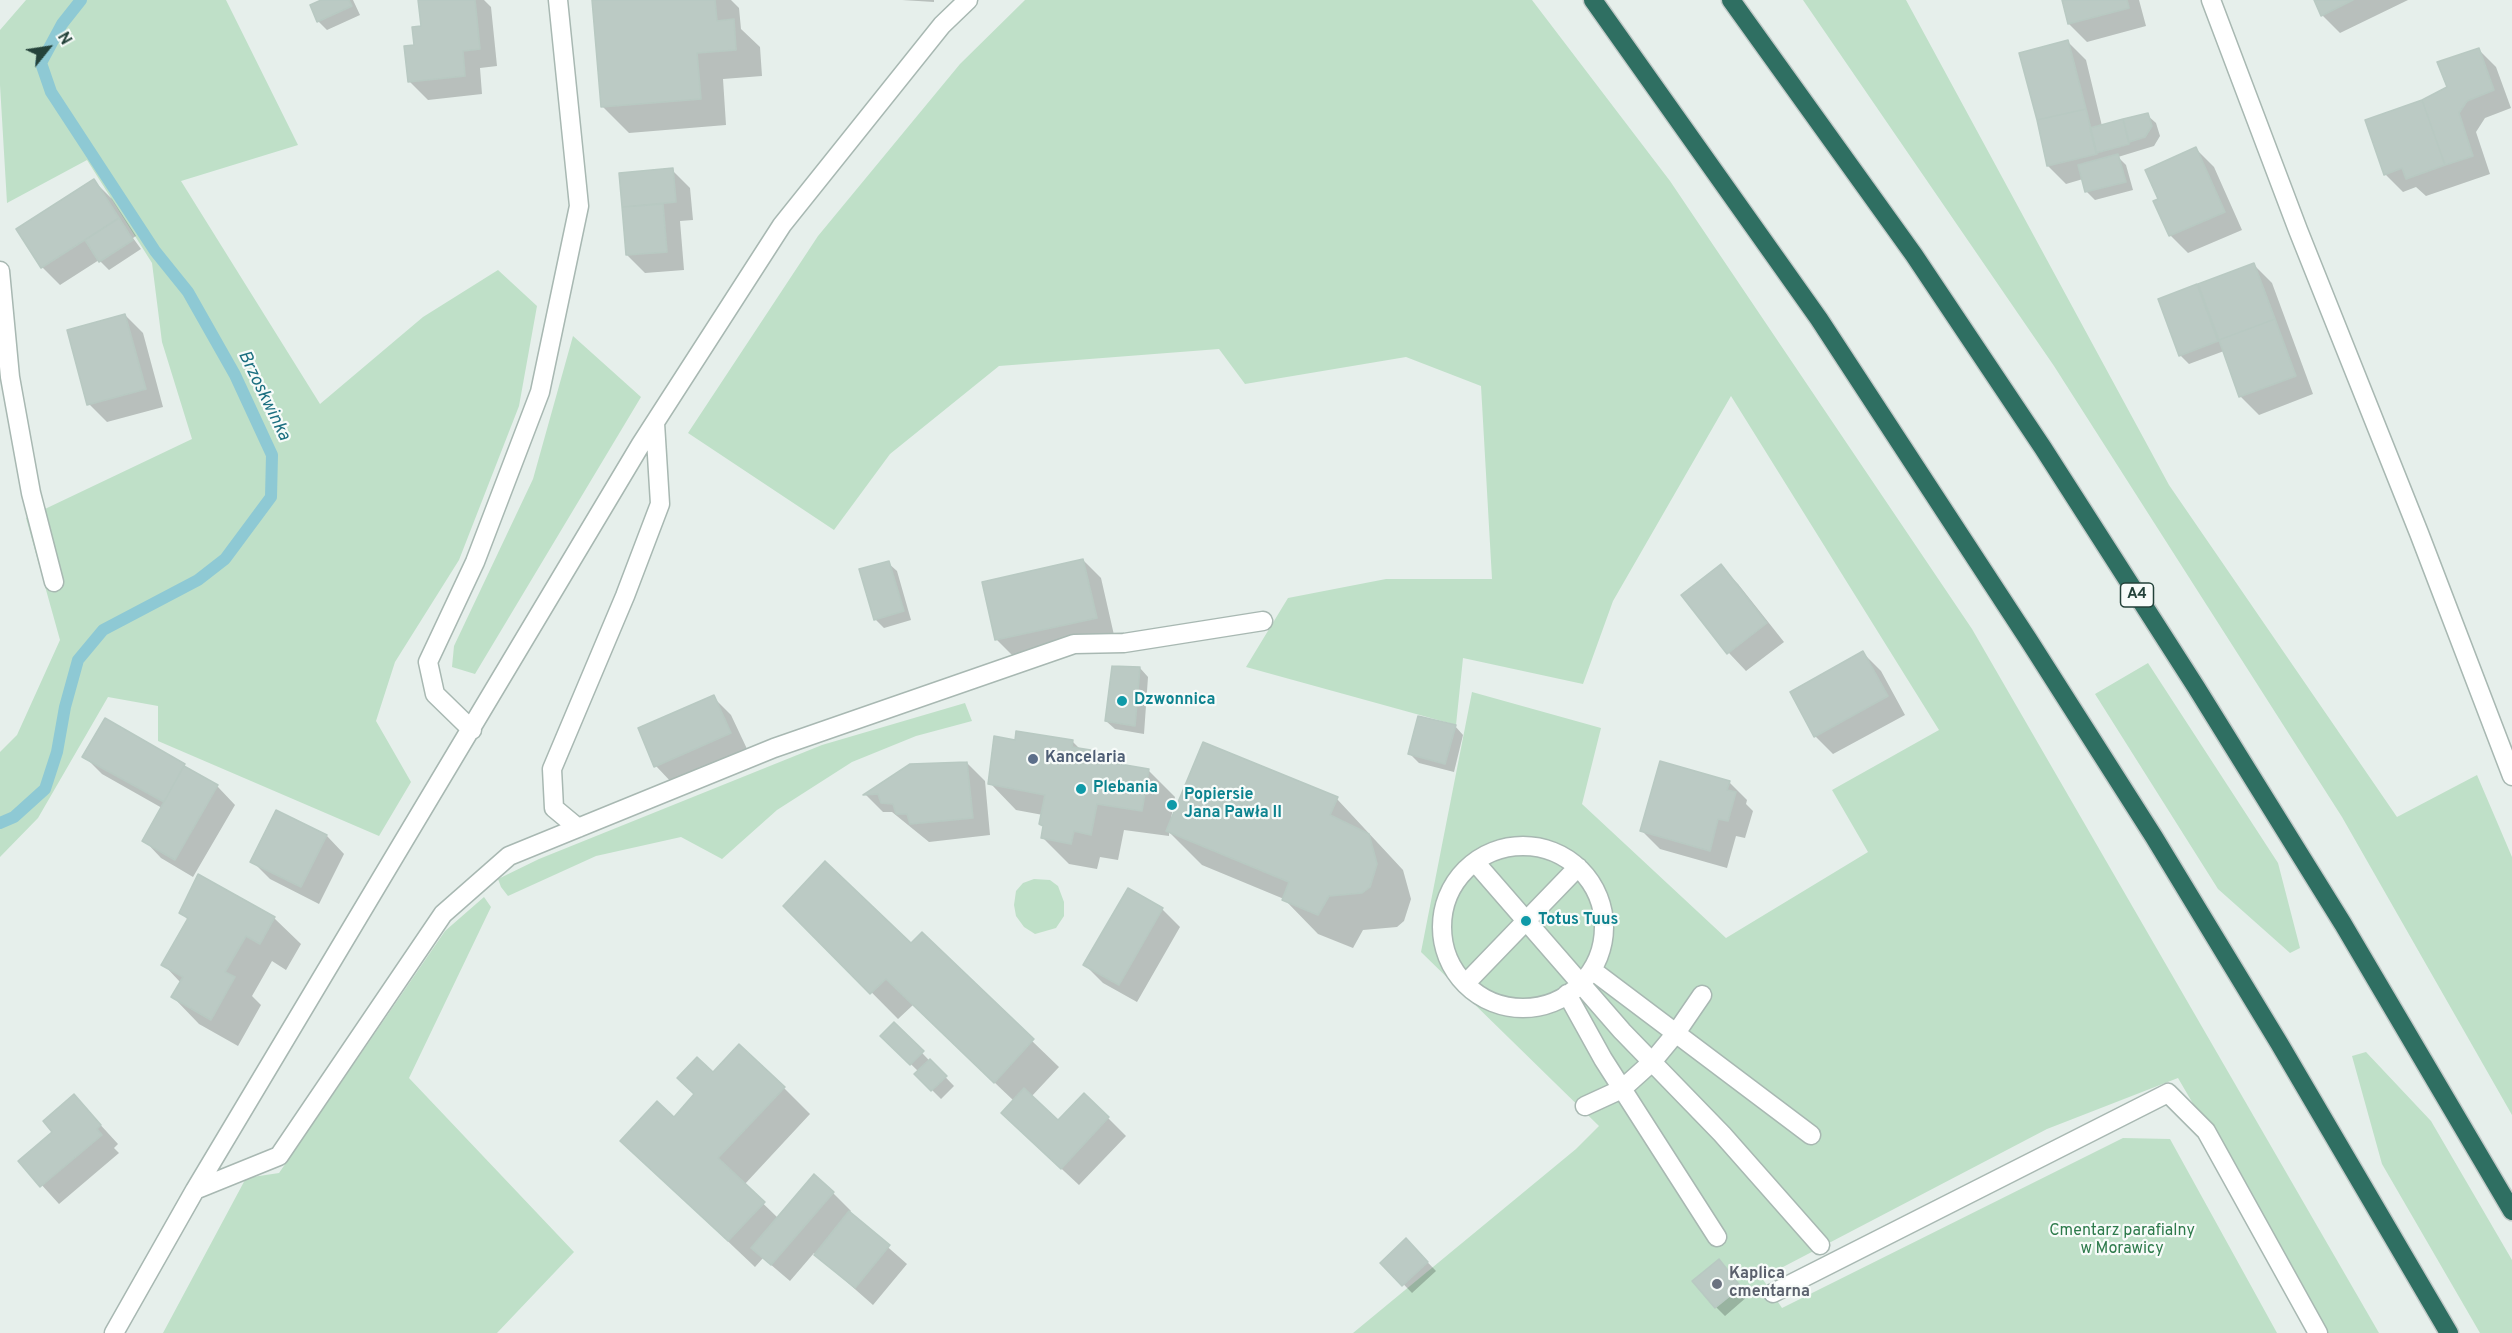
<!DOCTYPE html>
<html>
<head>
<meta charset="utf-8">
<style>
  body { margin:0 }
  #map { position:relative; width:2512px; height:1333px; overflow:hidden; background:#e6efeb; font-family:Overpass,sans-serif }
  canvas { display:block }
  .north { position:absolute; left:18px; top:18px; width:60px; height:60px; -webkit-text-stroke:4px #f7fbf9; paint-order:stroke; rotate:60deg; font-size:16px; font-weight:700; line-height:24px; text-align:center; color:#24423a }
  .north::after { content:''; display:block; margin:auto; width:21px; height:27px; background:#24423a; clip-path:polygon(50% 0,100% 100%,50% 72%,0 100%) }
</style>
</head>
<body>
<div id="map">
<canvas width="2512" height="1333"></canvas>
<div class="north">N</div>
</div>
<script>
const g = document.querySelector('canvas').getContext('2d');
g.lineJoin = 'round';
function fillPath(path, color) {
  g.fillStyle = color;
  g.fill(path, 'evenodd');
}
function shape(rows) {
  const path = new Path2D();
  for (const r of rows) {
    if (r.length === 3) {
      path.moveTo(r[0] + r[2], r[1]);
      path.arc(r[0], r[1], r[2], 0, 2 * Math.PI);
      continue;
    }
    path.moveTo(r[0], r[1]);
    for (let i = 2; i < r.length; i += 2) path.lineTo(r[i], r[i + 1]);
  }
  return path;
}
function stroke(path, color, width, dash) {
  g.strokeStyle = color;
  g.lineWidth = width;
  g.lineCap = dash ? 'butt' : 'round';
  g.setLineDash(dash || []);
  g.stroke(path);
}
function label(font, color, halo, rows, align = 'center') {
  g.font = font + ' Overpass,sans-serif';
  g.lineWidth = 4.5;
  g.setLineDash([]);
  g.textBaseline = 'middle';
  g.strokeStyle = halo;
  g.fillStyle = color;
  for (const [text, x, y, turn = 0] of rows) {
    g.save();
    g.translate(x, y);
    g.rotate((+turn || 0) * Math.PI / 180);
    g.textAlign = isNaN(turn) ? turn : align;
    if (halo) g.strokeText(text, 0, 0);
    g.fillText(text, 0, 0);
    g.restore();
  }
}
const green = shape([
  [26,0,226,0,298,145,181,181,320,404,423,317,498,270,537,306,519,406,459,560,395,662,376,721,411,782,379,836,158,741,158,706,108,697,38,818,0,857,0,752,17,735,60,640,26,518,192,439,162,342,152,263,87,160,7,203,0,85,0,30],
  [1025,0,1532,0,1670,181,1972,629,2379,1333,2327,1333,2178,1078,2047,1129,1762,1278,1782,1308,2123,1138,2170,1139,2277,1333,1353,1333,1576,1149,1599,1126,1421,952,1472,692,1601,728,1582,804,1726,938,1868,852,1832,790,1939,730,1731,396,1613,601,1583,684,1463,658,1456,725,1246,667,1288,598,1386,579,1492,579,1481,386,1406,357,1245,384,1219,349,999,366,890,454,834,530,688,433,818,236,960,64],
  [1803,0,1906,0,2169,485,2397,817,2477,775,2512,857,2512,1115,2342,817,2054,366],
  [573,336,641,397,475,674,452,667,454,646,533,479],
  [2148,663,2278,863,2300,948,2290,953,2218,889,2095,694],
  [965,703,972,721,916,736,852,762,777,810,722,859,681,837,596,856,508,896,501,887,498,879,539,859,822,745],
  [1034,879,1050,880,1058,886,1064,902,1064,916,1056,928,1035,934,1024,927,1016,916,1014,905,1016,891,1023,883],
  [484,897,491,907,409,1078,574,1252,497,1333,163,1333,246,1178,279,1173,445,931],
  [2366,1052,2431,1121,2512,1260,2512,1333,2480,1333,2382,1164,2352,1056]
]);
const shadow = shape([
  [325,0,353,0,360,15,327,30,318,21],
  [420,0,484,0,491,7,497,66,480,68,482,94,428,100,410,82,415,47,423,27],
  [594,0,731,0,739,8,741,29,760,47,762,76,723,79,726,125,629,133,602,106],
  [902,0,934,0,934,2],
  [2063,0,2139,0,2146,26,2087,42,2069,24],
  [2315,0,2408,0,2340,33,2322,15],
  [2068,42,2086,60,2102,126,2147,115,2156,123,2160,136,2154,146,2118,157,2126,165,2133,190,2095,200,2086,191,2083,179,2066,184,2048,166],
  [2478,49,2496,67,2511,108,2485,118,2476,132,2490,174,2426,196,2416,187,2403,192,2385,174,2422,101,2448,88],
  [2196,149,2214,167,2242,230,2188,253,2170,235,2160,199],
  [672,170,690,188,693,220,680,221,684,270,645,273,627,255,621,174],
  [94,181,112,199,136,236,133,238,141,249,109,270,99,260,60,285,42,267],
  [2254,265,2272,283,2313,394,2259,415,2241,397,2224,351,2189,364,2180,355,2197,286,2202,291],
  [125,315,143,333,163,407,107,422,89,404],
  [1083,560,1101,578,1114,635,1014,657,996,639],
  [888,563,897,571,911,620,884,628,875,619],
  [1720,566,1738,584,1784,642,1746,671,1729,653,1683,595],
  [1863,653,1881,671,1905,715,1833,754,1815,736],
  [1140,668,1148,677,1144,734,1115,729,1106,721],
  [713,697,731,715,748,751,673,784,656,766],
  [106,720,218,787,235,805,193,877,161,858,144,840,162,808,102,774,84,756],
  [1455,726,1463,735,1454,772,1419,763,1410,754],
  [1072,741,1081,750,1096,752,1108,764,1148,770,1175,797,1171,819,1337,799,1403,870,1411,899,1404,921,1397,927,1363,930,1353,948,1318,934,1284,899,1202,865,1169,832,1169,836,1124,830,1118,860,1100,857,1097,869,1069,864,1043,838,1043,815,1016,810,990,783,1016,742],
  [967,763,985,781,990,835,929,842,892,812,883,812,866,795,911,765],
  [1729,782,1747,800,1746,804,1753,811,1745,838,1736,836,1727,868,1660,849,1642,831],
  [277,812,327,836,344,854,319,904,270,879,252,861],
  [786,906,911,946,922,935,1059,1067,1031,1097,1058,1122,1108,1118,1126,1136,1079,1185,1021,1131,1014,1101,913,1005,898,1019],
  [1162,909,1180,927,1137,1002,1103,983,1085,965],
  [181,912,274,918,301,944,286,970,272,961,252,996,261,1005,238,1046,199,1024,173,997,181,983,163,964,188,920],
  [894,1024,954,1086,941,1099,916,1074,919,1072,882,1036],
  [713,1074,784,1088,810,1114,744,1185,778,1218,833,1193,851,1211,849,1213,907,1264,873,1305,814,1253,790,1281,763,1258,755,1267,622,1141,674,1119],
  [74,1096,118,1144,114,1148,119,1153,59,1204,20,1161,54,1132],
  [1406,1240,1436,1271,1412,1293,1383,1263],
  [1727,1270,1748,1296,1725,1316,1716,1307]
]);
const stream = shape([
  [0,823,14,817,45,789,57,752,65,707,78,660,103,630,198,580,225,559,271,497,272,455,235,375,188,292,155,251,51,92,41,63,62,24,81,0]
]);
const building = shape([
  [321,0,349,0,352,6,317,22,310,5,321,0],
  [418,0,475,0,480,49,463,51,465,76,408,82,404,46,414,45,412,27,421,26,418,0],
  [592,0,715,0,717,21,734,19,736,50,697,53,701,99,601,107,592,0],
  [2062,0,2127,0,2129,8,2068,24,2062,0],
  [2314,0,2353,0,2321,16,2314,0],
  [2068,40,2086,109,2037,120,2019,53,2068,40],
  [2479,48,2494,90,2467,101,2459,113,2473,156,2445,165,2422,100,2447,87,2437,62,2479,48],
  [2422,100,2445,165,2406,179,2402,168,2384,175,2365,120,2422,100],
  [2086,109,2097,154,2047,166,2037,120,2086,109],
  [2148,113,2152,126,2145,137,2129,142,2123,119,2148,113],
  [2123,119,2129,144,2096,153,2090,128,2123,119],
  [2196,147,2225,212,2169,236,2153,201,2158,199,2145,170,2196,147],
  [2118,154,2126,182,2085,192,2078,165,2118,154],
  [673,168,676,202,622,207,619,173,673,168],
  [94,179,119,218,41,268,16,229,94,179],
  [663,204,667,252,626,255,622,207,663,204],
  [119,218,133,240,99,262,85,240,119,218],
  [2254,263,2275,319,2219,340,2198,284,2254,263],
  [2197,284,2218,341,2179,356,2158,299,2197,284],
  [125,314,146,389,87,405,67,330,125,314],
  [2275,319,2296,376,2239,397,2219,340,2275,319],
  [1083,559,1097,618,995,640,982,582,1083,559],
  [889,561,904,611,874,620,859,569,889,561],
  [1721,564,1767,623,1727,654,1681,595,1721,564],
  [1863,651,1888,696,1814,737,1790,692,1863,651],
  [1112,666,1140,667,1135,726,1105,721,1112,666],
  [714,695,731,733,654,767,638,728,714,695],
  [1418,716,1456,725,1445,764,1408,754,1418,716],
  [105,718,185,764,164,802,82,757,105,718],
  [1016,731,1073,740,1072,747,1097,751,1096,760,1149,769,1142,811,1097,804,1091,835,1074,831,1071,844,1041,838,1043,826,1039,824,1045,795,988,784,994,736,1015,740,1016,731],
  [1203,742,1338,797,1330,815,1369,834,1377,864,1370,887,1362,893,1329,896,1318,915,1282,900,1289,882,1166,831,1203,742],
  [1660,761,1730,781,1727,790,1736,792,1728,821,1718,819,1710,851,1640,831,1660,761],
  [967,762,973,818,910,824,907,814,896,814,893,804,881,803,878,794,863,795,910,764,967,762],
  [184,766,218,785,175,860,142,841,184,766],
  [276,810,327,835,301,887,250,862,276,810],
  [825,861,911,943,922,932,1034,1039,994,1083,886,979,870,994,783,906,825,861],
  [198,874,275,917,260,944,246,936,225,972,235,977,211,1020,171,997,183,977,161,965,188,918,179,913,198,874],
  [1128,888,1163,908,1119,985,1083,965,1128,888],
  [894,1022,924,1051,910,1065,880,1036,894,1022],
  [739,1044,785,1087,718,1158,765,1202,728,1241,620,1141,657,1101,674,1117,694,1094,677,1078,697,1057,713,1072,739,1044],
  [930,1059,947,1076,931,1091,914,1074,930,1059],
  [1024,1088,1058,1120,1084,1093,1109,1117,1061,1169,1001,1113,1024,1088],
  [74,1094,101,1125,97,1129,102,1135,40,1187,18,1161,52,1132,43,1121,74,1094],
  [814,1174,834,1192,771,1265,751,1248,814,1174],
  [849,1211,890,1245,855,1288,814,1255,849,1211],
  [1406,1238,1428,1262,1402,1286,1380,1263,1406,1238],
  [1719,1259,1741,1287,1715,1308,1692,1281,1719,1259]
]);
const minor = shape([
  [2211,0,2298,230,2419,533,2512,776],
  [0,271,10,377,31,493,54,582],
  [472,730,435,694,428,662,475,562,540,392,579,206,558,0],
  [578,828,554,808,552,769,625,596,660,504,655,423],
  [1523,927,81],
  [1475,862,1622,1031,1722,1134,1820,1245],
  [1592,970,1811,1135],
  [1466,983,1578,867],
  [1567,994,1603,1059,1717,1237],
  [1585,1106,1622,1089,1652,1062,1676,1033,1702,995],
  [195,1190,279,1156,443,914,509,856,774,748,1074,644,1124,643,1263,621],
  [1773,1293,2168,1093,2206,1131,2318,1333],
  [114,1333,195,1190,641,444,782,225,942,25,968,0]
]);
const highway = shape([
  [1593,0,1819,319,2028,639,2154,837,2279,1043,2449,1333],
  [1731,0,1914,255,2043,448,2196,687,2343,924,2512,1211]
]);
const markers = [
  [1122,701,6,"#0f9aa8"],
  [1033,759,6,"#5c6f8a"],
  [1081,789,6,"#0f9aa8"],
  [1172,805,6,"#0f9aa8"],
  [1526,921,6,"#0f9aa8"],
  [1717,1284,6,"#6b7280"]
];
const shields = [
  [2137,595,33]
];
const shieldNames = [
  ["A4",2137,595]
];
const cultureNames = [
  ["Dzwonnica",1134,701],
  ["Plebania",1093,789],
  ["Popiersie",1184,796],
  ["Jana Pawła II",1184,814],
  ["Totus Tuus",1538,921]
];
const serviceNames = [
  ["Kancelaria",1045,759]
];
const parkNames = [
  ["Cmentarz parafialny",2122,1232],
  ["w Morawicy",2122,1250]
];
const worshipNames = [
  ["Kaplica",1729,1275],
  ["cmentarna",1729,1293]
];
const waterNames = [
  ["Brzoskwinka",263,396,64]
];
fillPath(green, '#bfe0c8');
fillPath(shadow, '#0003');
stroke(stream, '#8ec9d4', 12);
fillPath(building, '#bbcac4');
stroke(building, '#b8c9c2', 1.5);
stroke(minor, '#a8b8b2', 21);
stroke(highway, '#c2cac8', 21);
stroke(minor, '#fff', 18);
stroke(highway, '#2f6f62', 18);
for (const [x, y, r, color] of markers) {
  const dot = new Path2D();
  dot.arc(x, y, r, 0, 2 * Math.PI);
  g.fillStyle = color;
  g.fill(dot);
  stroke(dot, '#f7fbf9', 2);
}
for (const [x, y, w] of shields) {
  const box = new Path2D();
  box.roundRect(x - w / 2, y - 12, w, 24, 4.5);
  g.fillStyle = '#f7fbf9';
  g.fill(box);
  stroke(box, '#24423a', 1.5);
}
label('bold 15px', '#24423a', null, shieldNames);
label('bold 16px', '#0d838f', '#f7fbf9', cultureNames, 'left');
label('bold 16px', '#4e5e75', '#f7fbf9', serviceNames, 'left');
label('16px', '#2d7a4b', '#f7fbf9', parkNames);
label('bold 16px', '#5b616d', '#f7fbf9', worshipNames, 'left');
label('italic 18px', '#1c6f80', '#f7fbf9', waterNames);
</script>
</body>
</html>
